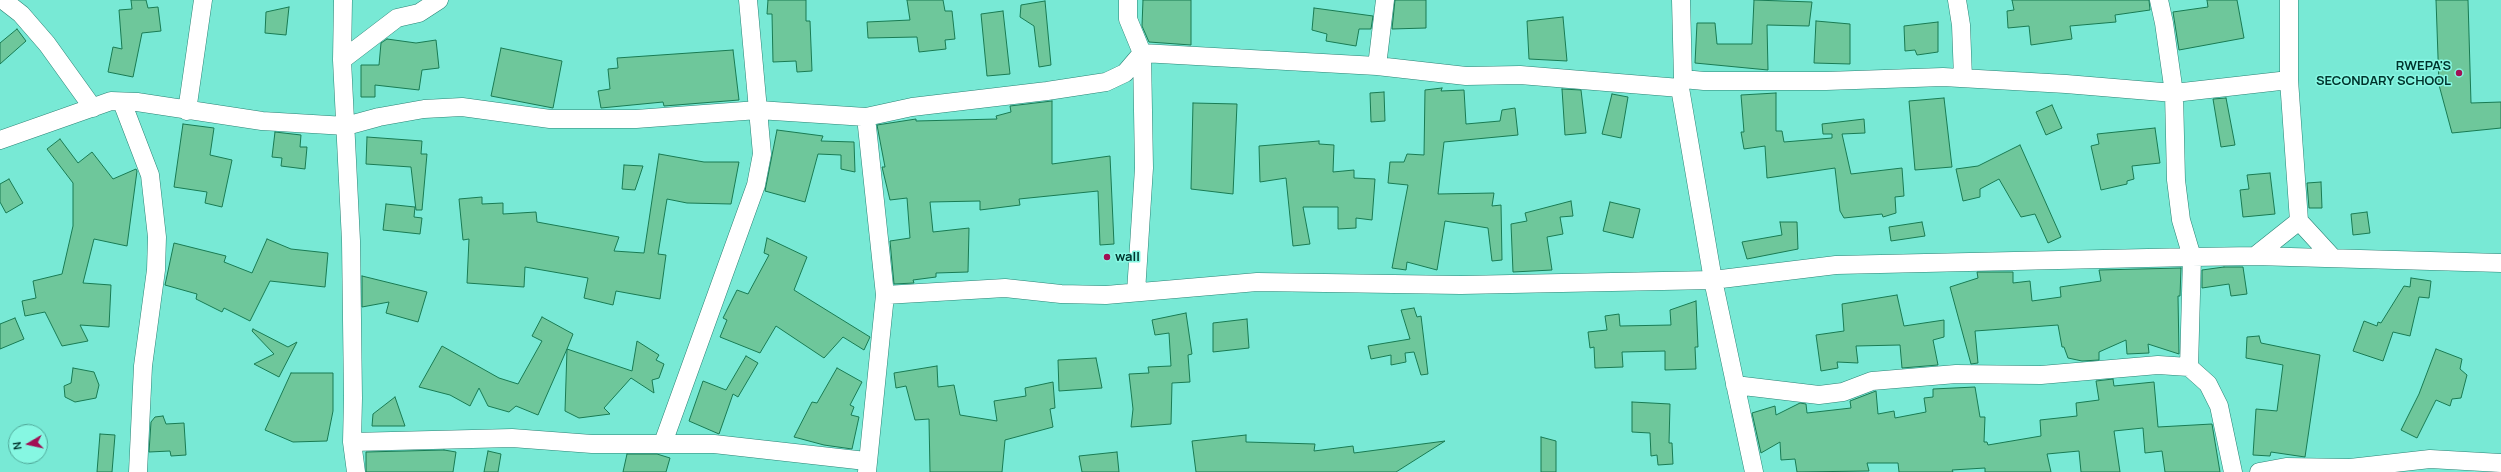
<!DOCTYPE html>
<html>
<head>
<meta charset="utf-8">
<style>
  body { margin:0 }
  #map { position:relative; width:2501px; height:472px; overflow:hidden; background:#78e9d5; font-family:Manrope,sans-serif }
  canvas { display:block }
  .north { position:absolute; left:8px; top:424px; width:40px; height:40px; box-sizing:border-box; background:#86f7e2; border:1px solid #50a99a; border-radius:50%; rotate:261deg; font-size:11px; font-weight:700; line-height:16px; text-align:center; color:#00342d }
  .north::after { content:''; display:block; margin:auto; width:14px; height:18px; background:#a10f54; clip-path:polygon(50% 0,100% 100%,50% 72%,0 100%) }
</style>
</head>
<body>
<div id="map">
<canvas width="2501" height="472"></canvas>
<div class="north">N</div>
</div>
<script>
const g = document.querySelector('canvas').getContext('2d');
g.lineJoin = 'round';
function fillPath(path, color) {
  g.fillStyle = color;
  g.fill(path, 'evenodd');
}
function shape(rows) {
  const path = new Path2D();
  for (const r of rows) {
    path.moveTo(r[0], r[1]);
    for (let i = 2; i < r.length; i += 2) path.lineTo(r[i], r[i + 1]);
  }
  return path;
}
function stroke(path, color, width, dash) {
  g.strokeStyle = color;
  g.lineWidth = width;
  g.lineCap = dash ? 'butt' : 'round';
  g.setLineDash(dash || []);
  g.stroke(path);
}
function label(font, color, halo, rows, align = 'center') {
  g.font = font + ' Manrope,sans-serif';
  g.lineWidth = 3;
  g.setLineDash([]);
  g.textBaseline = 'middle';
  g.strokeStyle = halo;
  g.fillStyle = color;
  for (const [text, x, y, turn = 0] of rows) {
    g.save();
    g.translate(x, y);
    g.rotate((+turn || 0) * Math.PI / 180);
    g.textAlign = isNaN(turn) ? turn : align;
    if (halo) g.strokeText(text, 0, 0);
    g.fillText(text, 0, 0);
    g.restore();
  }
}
const building = shape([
  [131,0,146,0,148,8,158,7,161,31,142,33,133,77,108,72,113,47,122,49,119,10,132,9,131,0],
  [768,0,806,0,806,21,810,21,812,71,797,72,796,61,773,62,772,14,767,14,768,0],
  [907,0,943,0,945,11,952,11,955,39,945,40,946,49,919,52,917,37,868,38,867,22,910,20,907,0],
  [1143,0,1191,0,1191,45,1149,42,1142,26,1143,0],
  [1395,0,1426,0,1426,28,1392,29,1395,0],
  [1754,0,1812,2,1809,26,1767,25,1768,70,1695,63,1697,23,1715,23,1717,44,1752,44,1754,0],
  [2012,0,2149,0,2150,10,2115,15,2116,22,2070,26,2072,39,2031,45,2029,26,2008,28,2007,11,2014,10,2012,0],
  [2207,0,2237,0,2244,38,2179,50,2173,12,2208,7,2207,0],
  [2436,0,2468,0,2471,103,2501,102,2501,128,2452,133,2439,85,2436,0],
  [1045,1,1051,65,1039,67,1034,26,1020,17,1021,5,1045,1],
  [289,7,286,35,265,33,266,12,289,7],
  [1314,8,1373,16,1371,29,1359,29,1356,46,1326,41,1327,34,1312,30,1314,8],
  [1003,11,1010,74,987,76,981,14,1003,11],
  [1563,17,1567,61,1529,59,1527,21,1563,17],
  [1816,21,1850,24,1850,64,1814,63,1816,21],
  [1938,22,1938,52,1917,55,1915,50,1905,51,1904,26,1938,22],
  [17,29,26,41,0,64,0,43,17,29],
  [387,39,416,43,436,40,439,68,422,70,419,90,375,85,375,97,361,97,361,65,379,65,381,43,387,39],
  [501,48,562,61,553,108,491,96,501,48],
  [733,50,739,100,664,106,663,102,601,108,598,91,610,89,608,69,618,68,617,58,733,50],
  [1442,88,1441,91,1464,90,1466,124,1500,121,1502,110,1515,108,1518,135,1444,142,1438,194,1494,193,1492,206,1501,205,1502,260,1492,261,1488,228,1445,221,1437,270,1407,262,1406,270,1392,268,1408,185,1388,183,1390,162,1404,162,1407,154,1424,155,1425,90,1442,88],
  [1562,89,1581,90,1586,133,1565,135,1562,89],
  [1384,92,1385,121,1371,122,1370,93,1384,92],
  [1776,93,1776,131,1782,131,1784,142,1832,138,1832,134,1823,134,1822,124,1864,119,1865,133,1842,134,1851,174,1902,168,1904,196,1895,197,1896,213,1883,217,1882,214,1844,218,1840,211,1835,168,1767,178,1765,146,1744,149,1741,132,1744,132,1741,95,1776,93],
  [1612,94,1628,97,1621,138,1602,134,1612,94],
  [1944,98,1952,167,1915,170,1909,101,1944,98],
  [2226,98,2235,145,2221,147,2213,99,2226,98],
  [1052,101,1052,164,1110,156,1114,244,1100,245,1098,191,1019,199,1020,205,980,210,980,201,930,202,933,232,969,228,968,272,936,273,936,277,913,280,914,283,894,284,890,241,910,238,907,198,890,200,882,167,885,167,877,125,916,119,916,121,997,119,996,116,1011,112,1010,106,1052,101],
  [1193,103,1237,104,1233,194,1191,189,1193,103],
  [2052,105,2062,128,2046,135,2036,112,2052,105],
  [183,124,214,128,210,155,232,160,222,207,205,203,207,192,174,187,183,124],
  [2155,128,2160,163,2132,166,2134,179,2127,181,2127,184,2101,190,2091,146,2099,144,2097,134,2155,128],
  [777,130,823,136,821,141,854,142,855,172,841,169,841,155,818,154,805,202,765,191,777,130],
  [275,132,301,135,300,147,307,147,305,169,281,166,282,158,272,157,275,132],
  [367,137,422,141,421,154,427,154,422,210,416,210,411,167,366,164,367,137],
  [60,139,78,163,92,152,113,179,136,169,137,171,127,246,94,239,83,283,111,285,109,327,80,325,88,341,62,346,45,312,25,316,22,301,36,298,33,281,62,274,73,226,73,183,47,149,60,139],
  [1319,141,1319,144,1334,145,1333,172,1354,170,1354,178,1375,179,1372,220,1356,218,1356,228,1338,229,1338,207,1303,207,1310,244,1293,246,1286,178,1260,182,1259,146,1319,141],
  [2020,145,2061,237,2048,243,2035,214,2021,217,1999,179,1980,189,1980,197,1963,201,1956,169,1978,166,2020,145],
  [659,154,704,162,739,162,731,204,687,203,667,199,658,254,666,255,660,299,616,291,613,305,584,298,588,278,525,267,524,287,467,283,469,239,463,240,459,199,482,197,482,204,503,203,503,214,536,212,537,222,619,237,614,251,644,253,659,154],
  [624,165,643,166,635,190,622,189,624,165],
  [2270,173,2275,214,2243,217,2240,190,2249,189,2247,175,2270,173],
  [9,179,23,203,6,213,0,202,0,184,9,179],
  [2321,182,2322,208,2309,208,2307,183,2321,182],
  [1571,201,1573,216,1560,217,1563,234,1547,237,1552,270,1513,272,1511,224,1527,221,1525,213,1571,201],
  [1610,202,1640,209,1633,238,1603,231,1610,202],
  [386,204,415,207,414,217,422,218,420,234,383,230,386,204],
  [2367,212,2370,233,2353,235,2351,214,2367,212],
  [1780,222,1797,222,1798,249,1747,259,1742,242,1782,235,1780,222],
  [1922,222,1925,236,1891,241,1889,227,1922,222],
  [767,238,807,257,794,290,870,337,864,350,843,337,824,358,776,326,760,353,720,337,727,320,723,318,737,290,748,294,769,255,764,253,767,238],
  [267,239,291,249,328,253,325,287,270,281,250,321,224,308,222,312,196,299,197,294,165,285,174,243,226,256,224,262,252,273,267,239],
  [2224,267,2243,267,2247,294,2231,296,2229,284,2202,288,2202,270,2224,267],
  [2181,268,2180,296,2178,296,2179,354,2148,344,2149,353,2127,354,2126,340,2099,352,2099,360,2082,361,2068,358,2064,347,2062,347,2058,325,1975,331,1978,363,1971,364,1950,287,1978,278,1977,272,2013,272,2013,283,2030,281,2032,301,2061,297,2060,287,2101,281,2099,270,2181,268],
  [362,276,427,292,418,322,386,313,389,302,362,307,362,276],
  [2411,278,2431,281,2429,298,2419,297,2410,336,2393,332,2383,361,2353,351,2364,321,2377,326,2378,322,2381,323,2404,286,2410,287,2411,278],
  [1897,295,1904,326,1944,320,1944,337,1933,340,1938,365,1902,368,1900,345,1856,346,1858,363,1837,362,1838,368,1821,371,1816,335,1844,331,1842,304,1897,295],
  [1696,301,1698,347,1695,347,1696,369,1665,370,1665,351,1622,352,1623,367,1595,368,1594,347,1590,348,1588,332,1607,330,1605,316,1619,314,1620,326,1671,325,1670,310,1696,301],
  [1414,308,1417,317,1421,316,1428,374,1421,375,1414,352,1405,353,1406,362,1391,365,1391,355,1371,359,1368,346,1410,339,1401,310,1414,308],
  [1186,313,1192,354,1188,355,1190,382,1172,383,1171,424,1131,427,1133,409,1129,374,1149,373,1148,367,1171,366,1169,333,1155,335,1152,320,1186,313],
  [542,317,573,334,567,349,632,371,637,341,659,355,656,360,664,364,659,378,652,380,654,393,631,378,604,408,610,414,579,418,565,411,567,349,538,415,516,406,509,412,488,406,479,388,470,406,450,395,419,387,442,346,499,378,518,384,542,341,532,336,542,317],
  [15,318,24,339,0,349,0,324,15,318],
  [1247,319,1249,348,1213,352,1213,323,1247,319],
  [253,329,288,347,297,342,279,377,254,364,274,354,252,331,253,329],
  [2259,336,2261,343,2320,355,2305,457,2271,452,2270,456,2253,455,2256,409,2277,411,2283,365,2246,358,2247,337,2259,336],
  [2436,349,2462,359,2460,369,2467,375,2461,398,2452,399,2450,406,2436,400,2417,438,2401,430,2419,394,2436,349],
  [746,356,758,363,738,397,733,394,719,434,689,421,703,381,726,390,746,356],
  [1096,358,1102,388,1059,391,1058,360,1096,358],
  [937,366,938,387,954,385,960,415,997,421,994,401,1026,396,1025,388,1053,382,1055,408,1050,409,1053,427,1005,440,1002,472,930,472,929,419,915,420,906,386,896,388,894,373,937,366],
  [73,368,94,372,99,385,96,398,75,402,65,397,64,386,71,383,73,368],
  [837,368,862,382,850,405,854,407,851,415,859,417,852,449,824,445,794,437,812,402,817,403,837,368],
  [291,373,333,373,333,411,327,441,293,442,265,430,291,373],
  [2113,379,2114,386,2154,382,2158,427,2212,424,2220,472,2165,472,2162,451,2145,453,2143,428,2114,431,2120,472,2081,472,2079,451,2047,454,2051,472,1985,472,1985,468,1952,470,1953,472,1899,472,1898,463,1867,463,1869,471,1797,472,1795,459,1781,460,1780,442,1761,453,1752,413,1775,406,1776,415,1800,403,1806,404,1807,413,1851,408,1850,401,1876,391,1878,414,1894,411,1895,418,1926,412,1924,398,1933,397,1933,389,1975,387,1980,417,1985,417,1984,442,1987,442,1988,445,2041,436,2040,420,2077,416,2076,403,2099,400,2096,381,2113,379],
  [395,397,405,426,372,426,373,414,395,397],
  [1632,402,1670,404,1669,443,1672,443,1673,464,1658,465,1657,455,1651,456,1650,433,1632,432,1632,402],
  [163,416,166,424,184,423,186,455,171,456,170,451,149,452,151,422,155,417,163,416],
  [100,434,115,435,112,472,97,472,100,434],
  [1246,435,1246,442,1315,444,1314,451,1353,446,1354,453,1445,441,1396,472,1196,472,1192,441,1246,435],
  [1541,437,1556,441,1556,472,1541,472,1541,437],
  [444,450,456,452,453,472,366,472,366,452,444,450],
  [488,451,501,454,498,472,484,472,488,451],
  [1117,452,1119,472,1082,472,1079,456,1117,452],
  [627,454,657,454,670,458,666,472,623,472,627,454]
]);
const street = shape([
  [3,0,21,14,47,44,93,108],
  [343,0,342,60,351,241,353,398,352,442,356,472],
  [1128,0,1128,19,1142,53,1377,66,1466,76,1520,75,1680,88],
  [1681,0,1683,79,1680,88,1713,280,1754,472],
  [1957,0,1961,25,1963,78],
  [2159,0,2164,23,2174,93,2176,180,2181,220,2192,257,2189,367],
  [2289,0,2289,80,2299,221,2333,258],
  [342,60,397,18,419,13,439,0],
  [1377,66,1385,0],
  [1683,79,1704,81,1826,81,1943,77,2066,84,2174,93,2289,80],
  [122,102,150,175,157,237,156,270,143,366,138,472],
  [187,111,203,0],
  [866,117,885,295,867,472],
  [0,140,111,101,137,102,262,121,346,126,379,117,424,109,462,107,550,119,636,119,758,110,866,117,912,107,1047,91,1106,82,1125,73,1142,53],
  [2255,256,2299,221],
  [1136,292,1144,168,1142,53],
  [885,295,1005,288,1061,294,1106,295,1257,282,1461,285,1713,280,1836,265,2192,257,2255,256,2501,263],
  [1735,385,1819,395,1843,392,1872,381,1956,374,2041,375,2158,365,2189,367,2208,384,2219,406,2233,472],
  [352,442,512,438,592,444,714,444,866,461],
  [663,443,756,185,762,154,748,0],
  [2259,472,2286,467,2350,468,2430,459,2501,463]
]);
const markers = [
  [2459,73,4,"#a10f54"],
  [1107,257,4,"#a10f54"]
];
const poiNames = [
  ["RWEPA'S",2451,66],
  ["SECONDARY SCHOOL",2451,81],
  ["wall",1115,257,"left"]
];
fillPath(building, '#6ec79b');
stroke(building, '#197b53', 1);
stroke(street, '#2a8475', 19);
stroke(street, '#fff', 18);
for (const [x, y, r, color] of markers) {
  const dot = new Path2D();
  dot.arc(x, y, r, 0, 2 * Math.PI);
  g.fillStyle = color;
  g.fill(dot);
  stroke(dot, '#86f7e2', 1.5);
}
label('bold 13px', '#00342d', '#86f7e2', poiNames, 'right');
</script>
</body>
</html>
